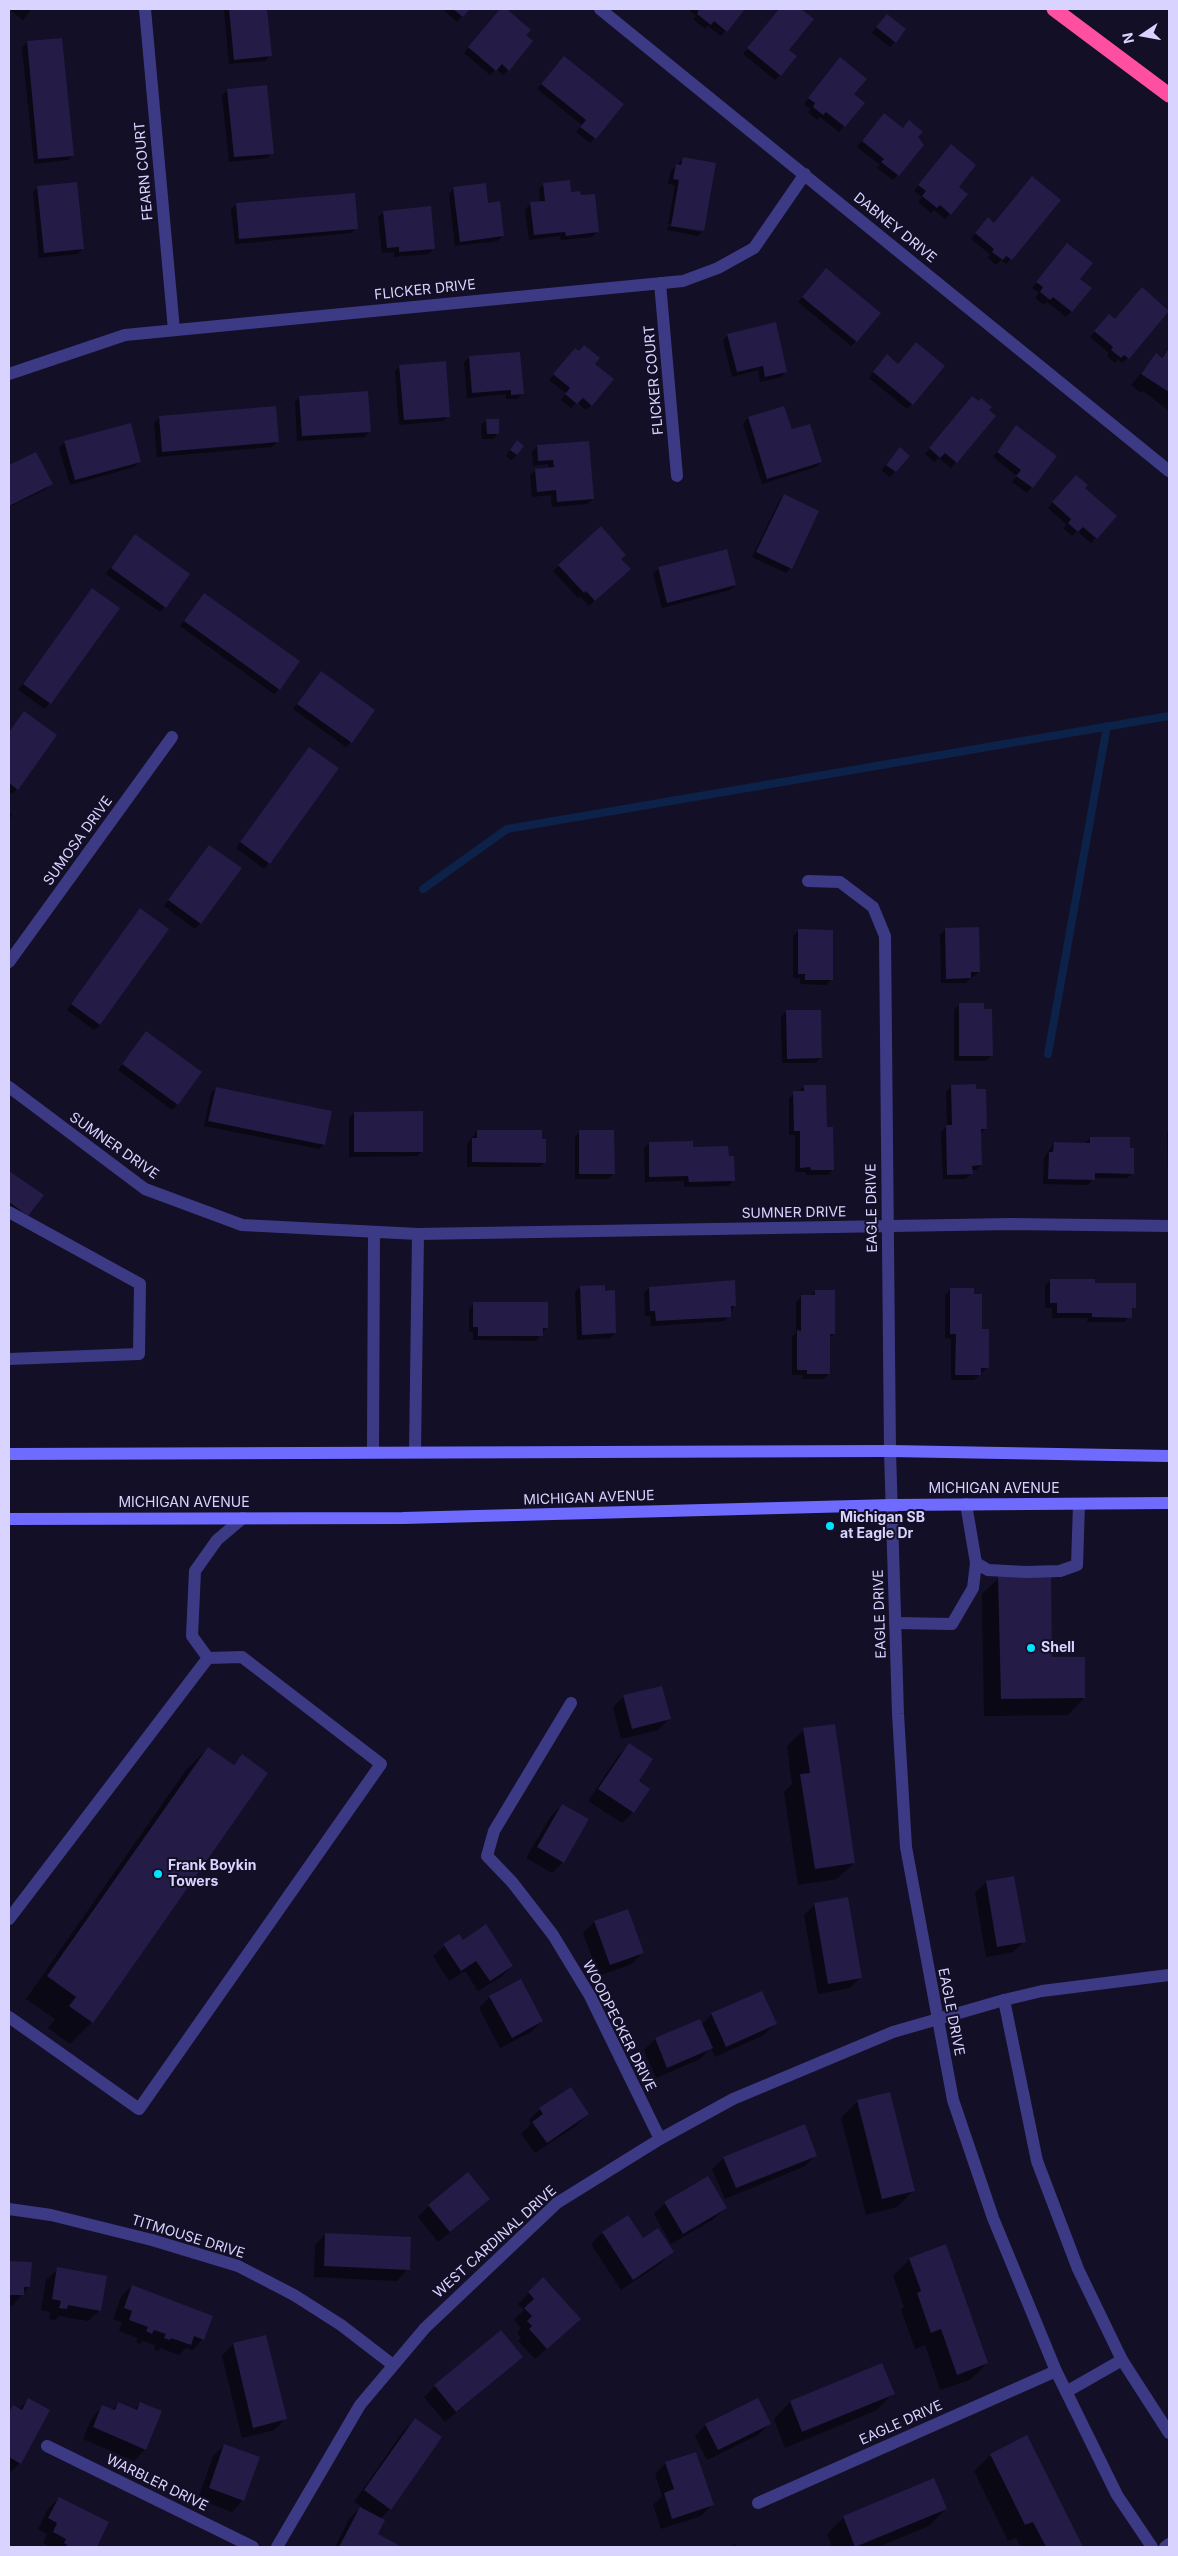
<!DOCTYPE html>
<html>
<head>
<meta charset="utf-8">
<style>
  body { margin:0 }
  #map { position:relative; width:1178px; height:2556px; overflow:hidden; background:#130f26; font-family:Inter,sans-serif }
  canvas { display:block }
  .frame { position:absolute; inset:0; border:10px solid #d9d4ff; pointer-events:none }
  .north { position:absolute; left:1118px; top:10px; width:50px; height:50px; -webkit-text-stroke:4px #130f26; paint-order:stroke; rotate:258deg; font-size:14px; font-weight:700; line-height:20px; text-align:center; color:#d9d4ff }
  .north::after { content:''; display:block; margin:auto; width:18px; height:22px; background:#d9d4ff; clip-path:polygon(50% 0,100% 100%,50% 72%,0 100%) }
</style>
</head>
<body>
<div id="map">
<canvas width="1178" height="2556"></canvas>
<div class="frame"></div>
<div class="north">N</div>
</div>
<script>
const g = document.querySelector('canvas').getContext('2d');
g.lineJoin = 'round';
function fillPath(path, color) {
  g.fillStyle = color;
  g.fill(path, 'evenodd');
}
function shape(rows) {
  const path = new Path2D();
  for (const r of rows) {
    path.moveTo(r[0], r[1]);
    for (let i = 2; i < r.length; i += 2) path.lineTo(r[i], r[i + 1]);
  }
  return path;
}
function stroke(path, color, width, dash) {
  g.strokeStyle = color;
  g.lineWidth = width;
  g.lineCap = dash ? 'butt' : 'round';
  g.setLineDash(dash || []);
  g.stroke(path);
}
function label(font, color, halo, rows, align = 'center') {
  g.font = font + ' Inter,sans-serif';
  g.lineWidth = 4;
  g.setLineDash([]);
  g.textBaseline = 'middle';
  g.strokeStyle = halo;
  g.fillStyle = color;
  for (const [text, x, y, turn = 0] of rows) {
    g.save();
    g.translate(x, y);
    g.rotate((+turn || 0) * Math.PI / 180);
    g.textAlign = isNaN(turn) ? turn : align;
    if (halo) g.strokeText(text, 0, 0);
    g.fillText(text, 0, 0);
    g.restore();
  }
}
const shadow = shape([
  [9,9,32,9,23,20],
  [224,9,266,9,270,55,265,61,229,64],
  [442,9,468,9,457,22],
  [502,9,505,9,529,30,508,70,503,75,496,69,490,75,464,53],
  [688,9,744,9,721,36,708,26,705,29,693,19,696,16],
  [779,9,799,9,812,19,787,50,780,75,775,80,743,54],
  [882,21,895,42,890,47,872,33],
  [27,42,73,155,68,160,34,164,22,47],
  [559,63,622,104,590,143,576,132,582,125,537,89],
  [835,64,853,94,863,103,839,132,820,117,817,120,808,112,811,109,804,104],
  [228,90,272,153,267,158,229,162,222,95],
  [879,120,917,137,922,145,893,180,877,168,880,165,857,147],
  [946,151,957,187,950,214,945,219,934,210,931,213,918,202,922,197,914,191],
  [683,159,703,231,698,236,667,230,668,226,701,232,701,229,668,224,675,185,668,184,671,171],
  [544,184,570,193,597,232,592,237,561,240,560,236,529,240,525,209,531,204,540,203,539,189],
  [38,187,83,249,77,254,39,258,33,192],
  [454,188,487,204,503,236,497,241,455,246,449,194],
  [1059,200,1006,264,1001,260,996,265,988,258,990,254,971,239,983,224,994,224],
  [237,204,357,228,351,233,235,244,231,209],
  [384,212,434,248,429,254,394,257,394,252,382,253,378,217],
  [1062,250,1079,279,1071,312,1066,317,1047,302,1044,305,1035,298,1039,293,1032,288],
  [821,274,856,341,851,346,798,302],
  [1104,321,1128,358,1122,363,1118,359,1115,363,1107,356,1109,353,1090,337],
  [728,335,786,371,781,377,760,382,758,370,732,377,723,340],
  [1169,347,1169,411,1143,391,1141,393,1131,385,1156,355,1161,358],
  [570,355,593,364,592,405,586,410,577,402,571,408,561,400,566,393,549,380],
  [470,357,523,393,517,399,506,399,506,394,467,398,464,362],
  [882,361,912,404,907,409,869,378],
  [400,366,449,416,443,421,399,425,395,371],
  [300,397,370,431,364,437,297,441,295,402],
  [967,403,987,410,994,416,951,468,939,458,934,462,925,454],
  [784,407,791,431,821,462,816,467,762,484,743,424,748,418],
  [160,417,278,441,272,447,157,457,154,423],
  [487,420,498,433,493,439,482,439,481,425],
  [1011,432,1055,456,1027,493,1012,482,1017,476,993,457],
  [65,442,140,462,134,467,70,485,59,448],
  [588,442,593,499,587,504,552,507,551,495,532,497,530,475,536,470,549,469,548,464,533,466,532,452,537,446],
  [512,447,517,455,511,460,506,456],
  [36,453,51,484,46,489,9,507,9,467],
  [895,454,908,456,890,477,881,470],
  [1071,481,1083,488,1115,516,1091,543,1077,531,1072,536,1063,528,1067,525,1048,508],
  [784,495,791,568,786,573,752,557,779,501],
  [601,528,624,574,589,606,580,596,578,598,553,571],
  [130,541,165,607,160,612,106,574],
  [659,568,735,585,730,590,662,608,653,574],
  [92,590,118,608,45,709,18,690],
  [204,594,279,689,274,694,180,626],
  [321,672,351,742,346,747,293,709],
  [24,712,17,789,12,794,9,792,9,732],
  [309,749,269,863,264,869,236,848],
  [9,812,12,815,9,820],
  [209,846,201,923,195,929,164,906],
  [135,915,100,1025,94,1030,67,1010],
  [799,930,832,979,826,985,800,984,800,978,793,978,793,936],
  [945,930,979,972,965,983,941,983,940,935],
  [960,1004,983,1010,991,1056,986,1061,954,1061,954,1010],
  [786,1012,821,1058,815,1063,782,1063,781,1017],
  [141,1038,178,1104,172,1110,118,1070],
  [951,1086,986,1128,980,1134,981,1165,976,1170,971,1170,971,1173,966,1179,943,1179,941,1132,947,1126,946,1092],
  [804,1087,826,1128,833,1169,828,1175,806,1175,806,1172,795,1172,795,1135,789,1135,789,1098],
  [216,1088,324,1144,319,1149,204,1126,211,1093],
  [354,1113,422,1151,417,1156,349,1157,349,1118],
  [477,1131,545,1162,540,1167,467,1167,467,1144],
  [580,1131,613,1174,608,1179,575,1179,575,1137],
  [1169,1131,1169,1176,1168,1176,1167,1132],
  [1090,1138,1133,1173,1127,1178,1094,1178,1088,1185,1043,1184,1044,1158,1054,1143,1085,1143],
  [649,1143,692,1148,733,1181,728,1186,684,1187,684,1181,645,1182,644,1148],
  [9,1172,42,1196,22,1221,9,1211],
  [1051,1280,1094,1284,1134,1307,1125,1322,1087,1322,1088,1318,1052,1318,1052,1308,1045,1308,1045,1285],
  [580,1287,615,1333,610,1338,577,1340,575,1292],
  [649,1288,735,1305,725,1321,651,1326,650,1316,645,1316,644,1293],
  [951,1289,987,1368,974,1380,951,1380,951,1339,945,1338,945,1295],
  [816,1291,834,1334,829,1338,829,1374,823,1379,802,1379,803,1375,792,1375,792,1337,796,1333,796,1302,802,1296,810,1296],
  [474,1304,547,1327,536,1341,473,1340,473,1332,469,1332,469,1309],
  [999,1578,1051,1659,1084,1698,1068,1715,984,1716,982,1594],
  [624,1696,669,1719,658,1730,621,1739,613,1707],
  [804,1730,854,1863,837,1879,798,1885,784,1792,792,1784,787,1746],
  [629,1745,637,1781,633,1812,622,1823,588,1801,618,1756],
  [208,1748,232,1766,242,1756,92,2022,70,2044,48,2028,55,2019,26,1999,186,1770],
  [562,1805,563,1862,552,1873,526,1858,551,1816],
  [986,1882,1024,1941,1013,1952,986,1957,975,1893],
  [815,1904,861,1977,850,1988,818,1994,804,1915],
  [594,1922,643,1952,632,1964,599,1976,583,1933],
  [458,1935,462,1942,512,1966,501,1977,478,1991,465,1971,449,1981,433,1956],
  [490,1997,542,2021,531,2032,500,2048,479,2008],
  [712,2014,775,2024,764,2035,715,2057,711,2048,700,2059,656,2078,644,2050,655,2039,701,2025],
  [858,2101,914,2190,897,2207,866,2215,841,2118],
  [540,2109,588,2114,577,2125,535,2153,521,2134,531,2124,529,2120],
  [804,2126,816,2155,805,2166,725,2199,712,2169,724,2158],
  [665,2203,725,2208,714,2219,671,2244,654,2214],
  [429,2206,477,2210,438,2242,418,2217],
  [628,2216,643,2239,672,2252,661,2263,621,2290,591,2244,602,2233],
  [326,2234,408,2269,397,2281,314,2277,315,2245],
  [910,2259,987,2363,970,2380,940,2390,925,2345,915,2349,901,2310,904,2307,893,2276],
  [9,2263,30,2264,29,2287,12,2306,9,2306],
  [58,2269,100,2310,88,2321,59,2316,55,2320,49,2319,50,2312,41,2310,46,2280],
  [132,2286,203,2339,192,2350,186,2348,179,2355,160,2348,158,2351,154,2349,155,2345,143,2341,140,2344,136,2342,138,2338,119,2331,122,2322,113,2319,121,2297],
  [529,2293,580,2319,535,2359,518,2341,521,2338,517,2333,521,2328,514,2320,524,2310,518,2304],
  [233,2344,285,2419,274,2430,242,2438,222,2356],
  [521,2357,445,2422,424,2397,435,2386],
  [893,2393,877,2410,785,2448,774,2419,790,2402],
  [28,2400,20,2463,9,2474,9,2411,13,2406,19,2409],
  [119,2403,134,2410,141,2403,145,2450,134,2461,83,2439,92,2418,103,2406,112,2410],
  [415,2419,390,2509,380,2519,376,2535,399,2547,335,2547,349,2519,362,2507,354,2502,404,2430],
  [769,2424,758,2435,707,2460,695,2436,706,2425],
  [1027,2436,1081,2547,1021,2547,1016,2538,1008,2541,974,2471,991,2455],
  [225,2445,243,2500,232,2512,198,2499,213,2456],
  [666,2463,712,2505,701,2516,661,2529,653,2505,662,2496,655,2474],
  [934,2479,946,2509,929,2526,878,2547,832,2547,827,2534,844,2517],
  [59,2498,108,2523,96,2547,50,2547,43,2543,47,2534,38,2529,48,2509],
  [736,2544,737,2547,727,2547]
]);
const stream = shape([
  [423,889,507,829,1169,716],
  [1048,1054,1107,726]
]);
const building = shape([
  [229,9,267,9,272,56,234,60],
  [453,9,470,9,463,17],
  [500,9,507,9,531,30,526,35,533,41,509,71,502,64,496,71,468,47],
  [699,9,745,9,727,32,714,21,711,25,697,14],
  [779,9,801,9,814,19,789,50,797,56,781,76,747,48],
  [887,14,906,29,896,43,876,27],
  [62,38,74,156,38,159,27,41],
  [564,56,624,104,596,139,580,127,586,120,541,84],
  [840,57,867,79,854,94,865,103,845,127,826,112,823,115,813,107,815,103,808,98],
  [267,85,274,154,234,157,227,89],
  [884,113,903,128,909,120,923,132,918,137,924,145,899,176,881,162,884,159,862,141],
  [951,144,976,165,959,187,968,194,951,215,940,205,937,208,922,196,926,191,918,185],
  [683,157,716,163,704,231,671,226,679,180,673,179,676,164,681,165],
  [1032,176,1061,200,1012,260,1006,256,1003,260,992,252,994,249,975,233,988,217,994,223],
  [570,180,571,192,580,191,581,195,595,194,599,232,566,236,565,232,534,235,530,202,545,201,543,183],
  [77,182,84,249,44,253,37,186],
  [486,183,488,203,500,201,504,236,460,242,453,187],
  [355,193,358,229,239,239,236,203],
  [431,206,435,249,399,252,399,247,387,248,383,211],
  [1067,243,1093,263,1080,279,1092,288,1072,312,1053,297,1050,300,1040,292,1043,287,1036,282],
  [826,268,881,313,857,342,802,297],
  [1142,287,1169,311,1129,359,1124,355,1121,358,1111,350,1113,347,1094,331,1109,314,1115,319],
  [776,322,787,372,765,377,763,366,737,372,727,334],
  [916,342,945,366,913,405,873,372,887,354,898,364],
  [584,345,600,358,595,364,614,379,592,406,583,398,577,404,565,394,570,388,553,374,575,348,579,351],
  [1169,348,1169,392,1141,374,1156,353,1162,358],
  [520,352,524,394,511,395,511,390,472,393,469,356],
  [446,361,450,417,404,420,399,365],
  [368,391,371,432,302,436,299,396],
  [972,396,979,401,981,398,992,407,989,410,996,416,957,463,945,453,940,458,929,448],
  [276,406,279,442,162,452,159,416],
  [784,406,792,429,810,424,822,462,767,479,748,417],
  [486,419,499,419,499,434,487,434],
  [131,423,141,462,75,480,64,441],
  [1016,425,1057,456,1033,488,1016,476,1021,470,997,452],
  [517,440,524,446,517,455,510,450],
  [589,441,594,499,557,502,556,490,537,492,535,469,554,467,553,460,538,461,537,445],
  [900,447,910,456,896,472,886,465],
  [36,452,53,484,9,506,9,465],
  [1076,475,1088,485,1085,488,1117,516,1097,539,1083,527,1078,532,1068,523,1071,519,1052,502],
  [784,494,819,511,792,569,756,552],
  [601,526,626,555,621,559,631,569,595,601,586,591,584,593,558,565],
  [135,534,190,574,166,608,111,568],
  [727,549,736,585,667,603,658,567],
  [92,588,120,608,51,704,23,684],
  [204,593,300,661,280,690,184,621],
  [321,671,375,710,352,743,297,704],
  [24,711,57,735,18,790,9,783,9,732],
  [309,747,339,768,270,864,240,842],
  [209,845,242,868,201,924,168,900],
  [140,908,169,929,100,1025,71,1004],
  [979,927,980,972,971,972,971,978,946,979,945,928],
  [798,929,833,930,833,980,805,980,805,974,798,974],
  [959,1003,984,1003,984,1009,992,1009,993,1056,959,1056],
  [786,1010,821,1010,822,1058,787,1059],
  [146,1031,202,1072,178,1105,122,1064],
  [976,1084,976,1089,986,1089,987,1129,981,1129,982,1165,972,1166,973,1174,947,1175,946,1125,952,1125,951,1085],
  [804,1085,826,1085,827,1127,833,1127,834,1170,811,1170,810,1167,800,1168,800,1131,794,1131,793,1091,804,1091],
  [216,1087,332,1111,325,1145,208,1121],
  [423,1111,423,1152,354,1152,354,1112],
  [477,1130,542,1130,542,1139,546,1139,546,1163,472,1162,472,1138,477,1138],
  [579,1130,614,1130,615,1174,579,1174],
  [1090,1137,1130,1137,1130,1148,1134,1148,1134,1174,1095,1173,1095,1180,1048,1179,1049,1152,1053,1152,1054,1142,1090,1143],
  [693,1141,693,1147,728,1146,729,1156,734,1156,735,1181,689,1182,688,1176,649,1177,649,1142],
  [9,1171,44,1195,28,1216,9,1202],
  [1050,1279,1095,1279,1095,1283,1136,1283,1136,1308,1132,1308,1132,1318,1092,1317,1092,1313,1057,1313,1057,1303,1050,1303],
  [735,1280,736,1306,731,1306,731,1317,656,1321,655,1311,650,1311,649,1287],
  [605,1285,605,1291,615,1290,616,1333,582,1335,580,1286],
  [950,1288,974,1288,974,1294,982,1294,982,1329,989,1329,989,1368,981,1368,981,1375,955,1375,956,1334,950,1334],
  [815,1290,835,1290,835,1334,830,1334,830,1374,807,1374,807,1370,797,1370,797,1330,801,1331,801,1295,815,1295],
  [473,1302,548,1302,548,1328,543,1328,543,1336,478,1336,478,1327,473,1327],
  [1051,1575,1052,1657,1085,1657,1085,1698,1001,1699,998,1576],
  [662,1686,671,1719,632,1729,623,1695],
  [835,1724,855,1863,815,1869,800,1774,810,1773,803,1728],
  [629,1743,653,1759,639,1781,650,1789,634,1813,598,1789],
  [208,1747,234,1765,242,1754,268,1773,93,2023,69,2006,76,1997,47,1976],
  [562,1804,589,1819,564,1863,537,1847],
  [1014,1876,1026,1942,997,1947,986,1881],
  [848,1897,862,1978,828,1984,814,1903],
  [628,1909,644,1953,610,1965,594,1921],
  [486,1924,513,1966,490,1981,476,1961,461,1971,443,1944,459,1934,463,1940],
  [521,1979,543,2021,512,2038,489,1996],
  [762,1991,777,2024,726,2047,711,2013],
  [700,2019,713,2048,667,2068,655,2038],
  [571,2087,589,2114,547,2143,532,2122,543,2114,539,2108],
  [890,2092,915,2191,882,2199,857,2100],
  [805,2124,817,2156,736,2188,723,2157],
  [468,2172,490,2199,450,2232,428,2205],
  [708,2176,727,2208,683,2234,664,2202],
  [628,2215,643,2238,658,2228,674,2252,633,2280,602,2232],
  [325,2233,411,2237,410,2270,324,2266],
  [946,2244,988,2363,957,2375,941,2329,931,2333,917,2293,921,2291,909,2258],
  [9,2261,32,2262,30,2287,24,2287,24,2295,9,2295],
  [57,2267,107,2276,101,2311,68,2305,67,2309,59,2308,61,2301,52,2299],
  [543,2277,581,2319,547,2349,529,2329,532,2326,527,2321,532,2316,524,2308,534,2299,528,2292],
  [132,2285,213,2316,204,2340,194,2336,191,2345,171,2338,170,2340,164,2338,166,2334,154,2330,152,2334,146,2331,148,2327,129,2320,132,2311,124,2308],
  [501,2330,523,2357,456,2412,434,2385],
  [266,2335,287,2419,253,2428,233,2343],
  [882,2363,895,2394,802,2432,790,2401],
  [28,2398,50,2410,21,2464,9,2457,9,2412,13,2405,22,2410],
  [758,2398,771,2424,718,2450,705,2424],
  [118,2402,137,2410,140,2402,162,2411,146,2450,93,2427,102,2405,115,2410],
  [415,2418,442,2437,391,2510,364,2490],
  [1027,2435,1083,2547,1046,2547,1033,2522,1025,2525,990,2454],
  [224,2444,260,2457,244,2501,209,2488],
  [696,2452,714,2505,672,2519,664,2493,674,2489,665,2462],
  [934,2478,947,2509,855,2547,843,2516],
  [59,2497,109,2522,97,2547,65,2547,67,2545,64,2543,66,2539,53,2532,57,2523,48,2518],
  [360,2507,385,2520,378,2534,402,2547,339,2547]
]);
const lane = shape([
  [9,1212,140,1284,139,1354,9,1359],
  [966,1504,976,1563,988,1570,1026,1572,1060,1571,1077,1565,1079,1504],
  [895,1623,952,1624,973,1588,976,1563],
  [9,1919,208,1658],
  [1004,2000,1037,2161,1078,2269,1122,2360,1169,2433],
  [9,2017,139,2109,381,1764,242,1657,208,1658,192,1636,195,1571,217,1540,243,1518],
  [1165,2547,1169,2544]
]);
const street = shape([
  [145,9,174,330],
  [600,9,1169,471],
  [660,283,677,476],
  [9,374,125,335,683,281,718,268,754,248,805,174],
  [808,881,840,882,873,907,885,936,890,1451,898,1714,906,1847,953,2100,993,2218,1056,2371,1117,2495,1152,2547],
  [9,962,172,737],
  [9,1087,145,1189,242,1225,418,1234,1011,1224,1169,1226],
  [373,1452,374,1233],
  [415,1452,418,1234],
  [571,1703,494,1831,487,1856,512,1882,553,1935,590,1996,660,2139],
  [9,2209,51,2215,152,2240,238,2266,294,2295,341,2325,393,2365],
  [1066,2392,1122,2360],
  [47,2446,253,2547],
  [758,2503,1056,2371],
  [277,2547,360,2405,425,2328,557,2203,660,2139,733,2099,893,2032,1004,2000,1042,1991,1169,1975]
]);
const secondary = shape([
  [9,1454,890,1451,1169,1456],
  [9,1519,403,1518,892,1505,1169,1503]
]);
const highway = shape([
  [1054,9,1169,95]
]);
const markers = [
  [830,1526,5,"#00e5ff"],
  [1031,1648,5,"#00e5ff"],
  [158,1874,5,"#00e5ff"]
];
const streetNames = [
  ["FEARN COURT",144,171,-95],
  ["DABNEY DRIVE",895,228,39],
  ["FLICKER DRIVE",425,290,-6],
  ["FLICKER COURT",654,380,-95],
  ["SUMOSA DRIVE",78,841,-54],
  ["SUMNER DRIVE",114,1146,35],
  ["EAGLE DRIVE",872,1208,-91],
  ["SUMNER DRIVE",794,1213,-1],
  ["MICHIGAN AVENUE",994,1489],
  ["MICHIGAN AVENUE",589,1498,-2],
  ["MICHIGAN AVENUE",184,1503],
  ["EAGLE DRIVE",880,1614,-92],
  ["EAGLE DRIVE",951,2012,79],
  ["WOODPECKER DRIVE",619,2026,63],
  ["TITMOUSE DRIVE",188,2237,17],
  ["WEST CARDINAL DRIVE",495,2242,-42],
  ["EAGLE DRIVE",901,2423,-24],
  ["WARBLER DRIVE",157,2483,26]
];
const poiNames = [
  ["Michigan SB",840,1518],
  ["at Eagle Dr",840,1534],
  ["Shell",1041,1648],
  ["Frank Boykin",168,1866],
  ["Towers",168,1882]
];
fillPath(shadow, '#0007');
stroke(stream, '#0c2248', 8);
fillPath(building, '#241b47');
stroke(lane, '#3d3a85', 12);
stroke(street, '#3d3a85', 12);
stroke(secondary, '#6f6bff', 12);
stroke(highway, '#ff4fa3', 15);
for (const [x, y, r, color] of markers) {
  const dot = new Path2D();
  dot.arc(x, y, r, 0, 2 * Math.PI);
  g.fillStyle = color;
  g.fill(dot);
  stroke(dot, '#130f26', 2);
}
label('14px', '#d9d4ff', '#130f26', streetNames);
label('bold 14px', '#d9d4ff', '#130f26', poiNames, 'left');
</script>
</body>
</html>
